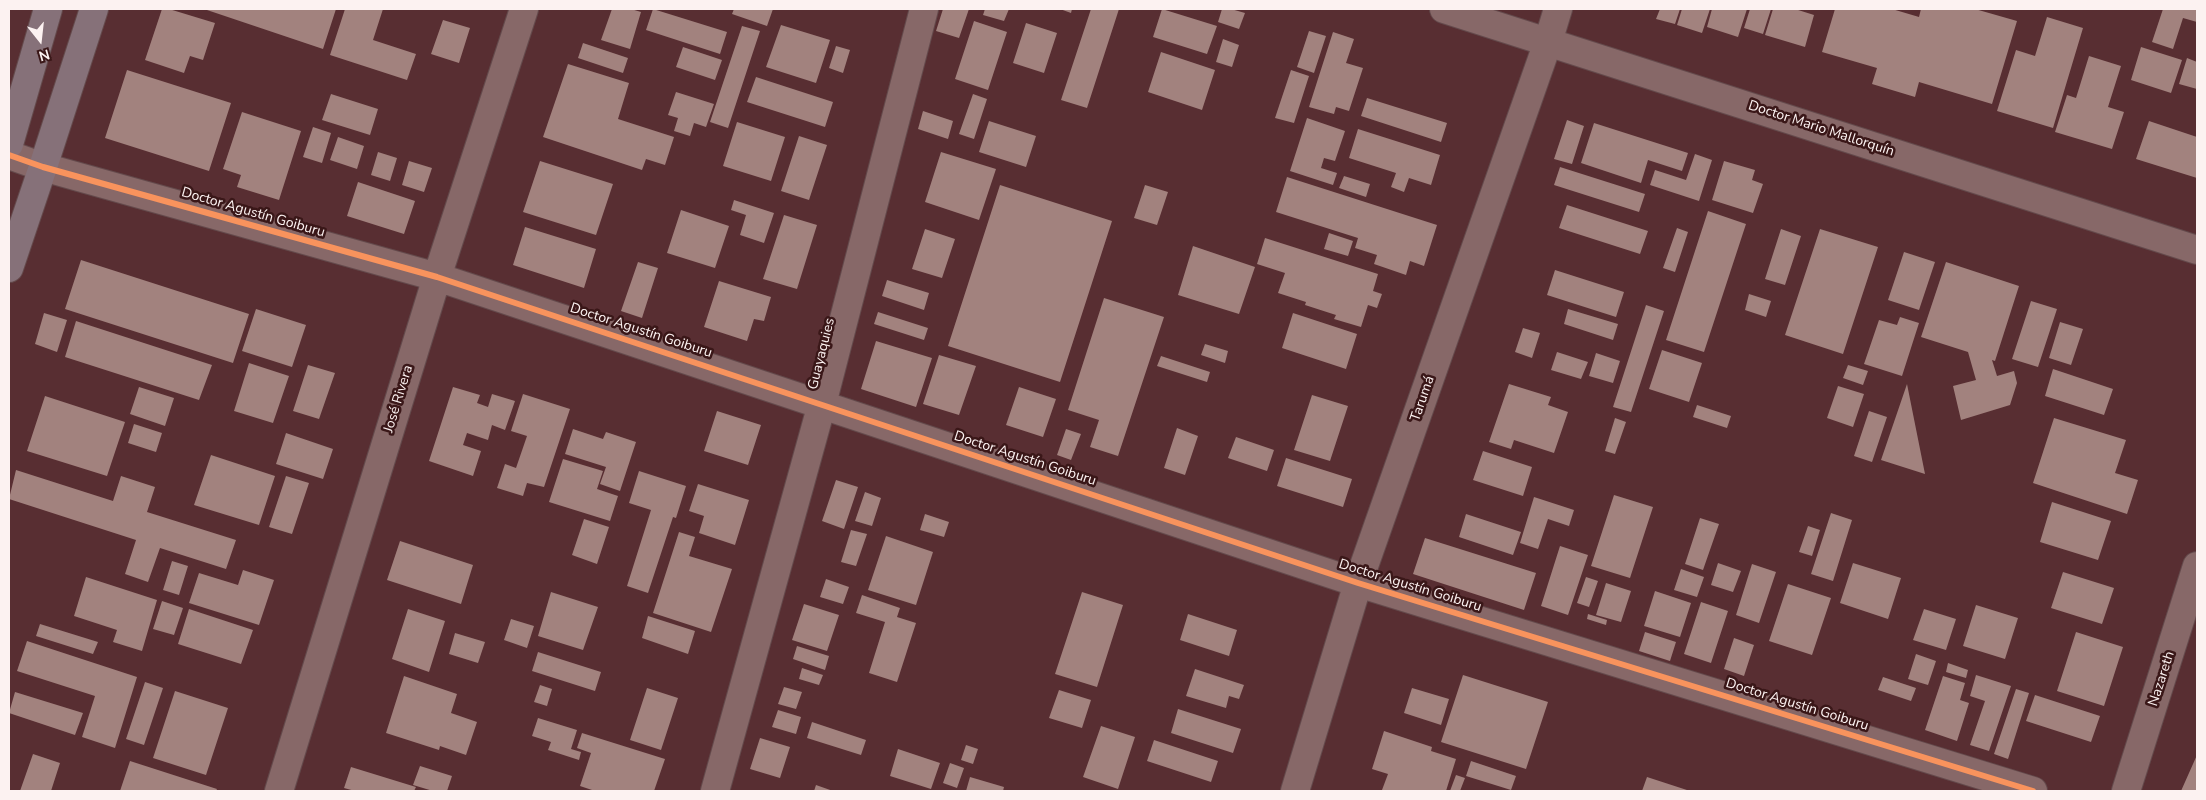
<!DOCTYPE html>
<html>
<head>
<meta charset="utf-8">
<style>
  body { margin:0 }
  #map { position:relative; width:2206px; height:800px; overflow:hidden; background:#582e32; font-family:"Nunito Sans",sans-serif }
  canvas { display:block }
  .frame { position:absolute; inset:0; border:10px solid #fcf2f1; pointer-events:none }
  .north { position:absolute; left:15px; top:15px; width:50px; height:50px; -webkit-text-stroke:4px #3a1718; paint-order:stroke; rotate:164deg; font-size:14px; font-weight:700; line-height:20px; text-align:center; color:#fcf2f1 }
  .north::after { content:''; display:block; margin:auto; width:18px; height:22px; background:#fcf2f1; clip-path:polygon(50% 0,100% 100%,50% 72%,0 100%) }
</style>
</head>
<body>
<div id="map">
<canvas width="2206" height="800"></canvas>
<div class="frame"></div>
<div class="north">N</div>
</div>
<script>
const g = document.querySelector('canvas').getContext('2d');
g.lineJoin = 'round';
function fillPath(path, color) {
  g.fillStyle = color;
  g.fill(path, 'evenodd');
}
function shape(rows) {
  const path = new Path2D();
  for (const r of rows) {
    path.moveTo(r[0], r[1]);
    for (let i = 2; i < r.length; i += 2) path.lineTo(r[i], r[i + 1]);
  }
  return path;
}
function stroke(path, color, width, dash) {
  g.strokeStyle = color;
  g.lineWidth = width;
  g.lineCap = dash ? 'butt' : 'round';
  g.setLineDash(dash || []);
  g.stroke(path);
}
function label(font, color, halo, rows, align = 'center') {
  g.font = font + ' "Nunito Sans",sans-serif';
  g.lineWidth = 5;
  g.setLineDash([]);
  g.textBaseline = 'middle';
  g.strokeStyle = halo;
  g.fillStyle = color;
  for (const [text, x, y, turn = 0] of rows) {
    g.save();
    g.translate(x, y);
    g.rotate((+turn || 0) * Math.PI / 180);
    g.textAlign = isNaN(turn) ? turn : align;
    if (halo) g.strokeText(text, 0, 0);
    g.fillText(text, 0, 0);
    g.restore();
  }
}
const building = shape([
  [162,9,169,9,215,23,203,60,190,56,184,73,145,60],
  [204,9,336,9,323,49],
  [345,9,383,9,373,40,416,54,407,80,330,55],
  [612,9,631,9,641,12,630,49,601,40],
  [653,9,727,32,720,54,646,30],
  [734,9,773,9,767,26,732,14],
  [943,9,969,9,959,38,936,31],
  [985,9,1009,9,1004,21,983,15],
  [1060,9,1072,9,1071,13],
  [1091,9,1119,9,1087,108,1061,100],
  [1162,9,1217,26,1207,54,1153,37],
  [1222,9,1231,9,1245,13,1239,29,1218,22],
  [1660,9,1680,9,1675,24,1656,19],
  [1682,9,1710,9,1702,33,1677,25],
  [1712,9,1747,9,1738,37,1707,27],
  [1750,9,1771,9,1763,34,1744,28],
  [1773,9,1795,9,1814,15,1805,47,1765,35],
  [1835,9,1892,9,1919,17,1921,9,1975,9,2017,21,1992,104,1919,82,1915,97,1872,84,1877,68,1822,52],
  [2163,9,2197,9,2197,22,2183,18,2173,49,2152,42],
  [2047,17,2083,28,2053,128,1997,111,2016,50,2035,56],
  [443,20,470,28,459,63,431,54],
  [974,21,1007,32,988,90,955,79],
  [1026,23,1057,33,1044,73,1013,63],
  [781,25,830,40,816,83,766,67],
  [742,26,760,31,728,128,710,122],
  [1309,31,1326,36,1314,73,1297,67],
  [1333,32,1354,39,1346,63,1363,68,1349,111,1336,107,1334,114,1309,107],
  [1223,39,1239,45,1232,67,1216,62],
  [583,43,628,58,623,73,578,58],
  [836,46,850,50,843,73,829,68],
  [683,47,722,60,715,80,676,67],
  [2141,47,2182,60,2171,93,2131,80],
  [1161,52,1215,70,1202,110,1148,92],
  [2089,56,2121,66,2108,107,2124,112,2112,149,2055,132,2067,95,2076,98],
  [2187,58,2197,62,2197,89,2179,84],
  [568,64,629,83,618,119,674,137,665,165,646,159,642,170,543,137],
  [127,70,231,103,209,171,105,138],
  [1291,70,1309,76,1294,123,1275,118],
  [756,77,833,102,825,127,747,102],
  [676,92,714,104,706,127,694,123,690,136,674,131,678,118,668,115],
  [331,94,378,109,370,135,322,120],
  [973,94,987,99,974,139,959,134],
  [1367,98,1447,123,1441,142,1361,116],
  [923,111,953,121,948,139,918,129],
  [242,112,301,131,279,200,237,187,241,175,223,169],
  [1307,118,1345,131,1335,161,1324,158,1321,168,1337,173,1333,185,1290,171],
  [1567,120,1584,126,1572,164,1554,159],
  [989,121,1036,136,1026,167,979,152],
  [2149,121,2197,137,2197,178,2136,159],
  [737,122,785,137,771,181,723,166],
  [1594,123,1688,153,1682,171,1648,160,1641,183,1581,163],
  [313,127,331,133,322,163,303,157],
  [1358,129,1440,155,1431,185,1409,178,1404,192,1391,187,1396,173,1349,158],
  [799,136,827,145,809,200,781,191],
  [338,137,364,146,357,169,330,160],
  [378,152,397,158,390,181,371,175],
  [941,152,996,169,979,220,925,202],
  [1695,154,1712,160,1699,201,1650,185,1655,170,1686,180],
  [409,161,432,168,424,192,402,185],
  [540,161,613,184,596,235,523,212],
  [1724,161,1755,170,1752,180,1763,184,1753,213,1712,200],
  [1560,167,1645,194,1639,212,1554,185],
  [1344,176,1370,184,1366,197,1339,188],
  [1287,177,1437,225,1424,266,1410,261,1406,275,1374,264,1377,255,1355,248,1358,238,1276,212],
  [358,182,415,201,404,234,347,216],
  [1000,185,1112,221,1060,382,948,346],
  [1145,185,1168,192,1157,225,1134,218],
  [734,200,774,213,764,243,740,235,746,215,731,210],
  [1567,205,1648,231,1640,254,1559,228],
  [681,210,729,226,715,268,667,253],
  [1708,211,1746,224,1704,352,1666,340],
  [784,215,817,225,797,289,763,279],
  [525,227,596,249,584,288,513,265],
  [1677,228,1688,232,1675,272,1663,268],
  [925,229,955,239,942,278,912,269],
  [1781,229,1801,236,1785,285,1765,279],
  [1820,229,1878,247,1843,354,1785,335],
  [1329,233,1353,241,1348,256,1324,249],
  [1265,238,1378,274,1373,291,1382,294,1377,308,1368,305,1361,327,1334,319,1336,315,1305,305,1306,302,1278,293,1285,273,1257,264],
  [1193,246,1255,267,1239,314,1178,295],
  [1904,252,1935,262,1919,310,1888,300],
  [81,260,249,314,233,363,65,309],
  [638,262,658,268,642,318,621,311],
  [1946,262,2019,286,1995,361,1992,360,1997,376,2014,371,2017,383,2010,405,1961,420,1953,386,1976,380,1968,352,1921,337],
  [1555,270,1624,292,1616,317,1547,295],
  [887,280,929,293,924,310,882,296],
  [719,281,771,297,764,321,754,319,747,341,704,327],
  [1749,294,1771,301,1766,317,1745,310],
  [1104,298,1164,317,1118,456,1090,447,1099,420,1068,410],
  [2031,301,2057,309,2038,367,2012,359],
  [1646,305,1664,311,1631,412,1613,407],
  [256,309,306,325,292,367,242,351],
  [1568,309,1618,324,1613,340,1564,324],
  [878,312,928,328,924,340,874,324],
  [44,313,67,320,57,352,35,344],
  [1293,313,1357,334,1346,369,1282,348],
  [1900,317,1919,323,1902,376,1864,364,1879,320,1897,325],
  [76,321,212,365,199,400,65,357],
  [2060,322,2083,329,2071,365,2049,358],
  [1523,328,1540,333,1532,358,1515,352],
  [876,341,932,358,916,407,861,389],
  [1205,344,1228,351,1225,363,1201,355],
  [1662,350,1702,363,1689,402,1649,389],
  [1557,352,1588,362,1581,379,1551,370],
  [1596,353,1620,361,1613,383,1589,376],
  [939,355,976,366,959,415,923,404],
  [1161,356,1210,372,1207,382,1157,366],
  [249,363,289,376,273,423,234,411],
  [308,365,335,373,319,419,293,411],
  [1848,365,1868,371,1863,385,1843,378],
  [2053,369,2113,389,2104,415,2045,396],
  [1509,384,1551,397,1548,405,1568,412,1554,453,1514,440,1511,449,1489,442],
  [1907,384,1925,474,1881,460],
  [1838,386,1864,394,1853,427,1827,418],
  [139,387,174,398,165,426,130,414],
  [453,387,480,395,477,403,488,407,492,394,515,401,505,430,492,425,488,440,467,433,463,445,481,451,473,476,429,461],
  [1019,387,1056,399,1043,437,1006,425],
  [523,394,570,409,544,487,527,483,523,496,497,488,505,464,516,468,527,436,511,431],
  [1312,395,1348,406,1330,461,1294,450],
  [45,396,125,422,107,476,27,451],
  [1697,405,1731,416,1727,428,1693,417],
  [717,411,761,425,748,465,704,451],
  [1869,411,1887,417,1872,462,1854,456],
  [1615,418,1626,422,1615,454,1605,451],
  [2054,418,2126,440,2115,473,2138,480,2127,514,2033,483],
  [134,424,162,433,156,452,128,443],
  [1177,428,1198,436,1185,475,1164,468],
  [573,429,603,439,606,432,636,442,620,491,600,484,606,467,565,454],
  [1066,429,1081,434,1071,460,1057,455],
  [286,433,333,449,323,479,276,464],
  [1236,437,1274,450,1267,471,1228,458],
  [1483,451,1532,467,1523,496,1473,480],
  [211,455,275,476,259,525,194,505],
  [1286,458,1352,479,1343,507,1277,486],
  [563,459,603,471,597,489,618,496,610,521,549,502],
  [16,470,113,501,121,476,155,487,147,512,236,540,226,569,160,548,148,582,125,574,136,540,9,499],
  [639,471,686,486,676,518,673,517,648,593,627,586,651,510,629,503],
  [286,476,309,483,292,534,269,527],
  [836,480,858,487,844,529,822,521],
  [698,484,749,500,735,545,699,533,704,516,689,511],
  [865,492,881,498,872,526,855,521],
  [1614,495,1653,507,1630,578,1591,566],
  [1534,497,1574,510,1569,526,1548,519,1538,549,1520,543],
  [2052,502,2111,521,2098,560,2040,542],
  [1831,513,1852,520,1833,581,1811,574],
  [925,514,949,522,944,537,920,530],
  [1466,514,1521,532,1513,555,1459,537],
  [1700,518,1719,524,1703,570,1685,564],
  [584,519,609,527,597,564,572,555],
  [1808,526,1820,530,1812,556,1799,552],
  [851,530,867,534,856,566,841,562],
  [679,532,695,537,689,556,732,569,711,632,653,613],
  [886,536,933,552,916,605,868,590],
  [1425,538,1536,573,1524,610,1413,574],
  [400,541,473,565,461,604,387,580],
  [1560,546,1588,555,1568,615,1541,606],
  [172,561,188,566,179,595,163,590],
  [1718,563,1741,571,1733,592,1711,585],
  [1853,563,1901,578,1888,619,1840,603],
  [1752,564,1776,572,1759,623,1736,615],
  [1681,569,1704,577,1697,597,1674,590],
  [243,570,274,580,259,625,189,603,199,573,238,585],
  [2063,572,2114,588,2102,624,2051,608],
  [86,577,157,600,142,651,113,642,117,630,74,616],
  [1586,577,1598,581,1589,607,1577,603],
  [826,579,849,587,843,604,820,597],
  [1606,583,1631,591,1621,622,1596,615],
  [1788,584,1831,598,1812,655,1769,641],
  [1655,591,1691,603,1680,637,1644,626],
  [551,592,598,607,583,650,538,636],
  [1082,592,1123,605,1097,687,1055,674],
  [862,595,900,608,897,617,916,623,897,682,869,673,885,622,856,613],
  [162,601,183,608,174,635,153,629],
  [1701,602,1728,611,1711,663,1684,654],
  [804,604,839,615,827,651,792,640],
  [1976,605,2018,618,2005,659,1963,646],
  [189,609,253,630,241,664,178,644],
  [408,609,445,621,429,672,392,659],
  [1924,609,1956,619,1946,650,1913,640],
  [1188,614,1237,630,1229,656,1180,640],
  [1588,614,1607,620,1606,625,1587,619],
  [648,616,695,631,688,654,642,638],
  [511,619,534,626,527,648,504,640],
  [40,624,98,642,93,654,36,636],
  [1645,632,1676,642,1670,661,1639,651],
  [2076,632,2123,647,2104,706,2057,691],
  [455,633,485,642,478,663,449,654],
  [1734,638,1754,645,1744,676,1724,669],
  [27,641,137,677,115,748,82,737,95,696,17,671],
  [797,646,829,656,825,670,793,659],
  [538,652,601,672,595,691,532,671],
  [1916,654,1936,661,1928,685,1908,679],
  [1948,663,1968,670,1966,678,1946,672],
  [802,668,823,675,819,685,799,679],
  [1195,669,1244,685,1239,699,1229,696,1226,708,1186,696],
  [1463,675,1548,702,1526,769,1441,742],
  [1976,675,2011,686,1989,751,1970,745,1985,701,1970,696],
  [404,676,457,694,451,713,477,722,466,755,440,746,439,750,386,733],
  [1943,676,1965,683,1960,700,1969,703,1957,741,1925,730],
  [1883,677,1916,688,1911,701,1878,690],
  [145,682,163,688,144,745,126,739],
  [540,685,552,689,547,706,534,702],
  [784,687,802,692,796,709,778,704],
  [647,688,678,698,661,750,630,740],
  [1412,688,1449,699,1441,725,1404,713],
  [2016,689,2029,693,2008,759,1994,754],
  [1059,690,1091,700,1082,728,1049,718],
  [175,691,228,708,206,775,153,758],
  [15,692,83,713,75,735,9,713],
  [2035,695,2100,716,2091,742,2026,721],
  [1178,709,1241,729,1233,753,1171,733],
  [778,710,801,717,796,734,772,727],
  [538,718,577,730,571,749,581,752,579,760,548,750,551,742,532,736],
  [812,722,866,740,861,755,807,738],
  [1101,726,1135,737,1118,789,1083,777],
  [1384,731,1432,747,1431,751,1456,759,1446,791,1382,790,1388,774,1372,769],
  [582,733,665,759,654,791,595,791,580,786,591,753,577,748],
  [760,738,790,747,780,778,750,769],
  [1154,740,1218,761,1211,782,1147,761],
  [966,745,978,749,973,764,961,760],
  [898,749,940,763,931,789,890,776],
  [33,754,60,763,51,791,20,791],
  [2197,755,2197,791,2181,791],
  [130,761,217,789,216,791,120,791],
  [1471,761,1516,776,1511,790,1466,776],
  [950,763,964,768,957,788,943,783],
  [420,766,452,776,447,791,433,791,413,785],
  [351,767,416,787,414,791,355,791,344,788],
  [1456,775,1465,778,1460,791,1450,791],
  [970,777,1004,787,1003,791,966,791],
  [1647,777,1690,791,1642,791],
  [816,785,833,791,814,791]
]);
const minor = shape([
  [1444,9,2197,250],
  [9,155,43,167,437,277,1358,583,2033,791],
  [279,791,437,277,524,9],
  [715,791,822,404,924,9],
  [1295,791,1358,583,1548,42,1558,9],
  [2126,791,2197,566]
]);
const highway = shape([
  [9,144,48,9],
  [9,268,43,167,94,9]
]);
const cycleway = shape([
  [9,155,43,167,437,277,1358,583,2033,791]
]);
const streetNames = [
  ["Doctor Mario Mallorquín",1821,129,18],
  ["Doctor Agustín Goiburu",253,213,16],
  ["Doctor Agustín Goiburu",641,331,18],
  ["Guayaquies",822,354,-76],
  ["José Rivera",399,399,-73],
  ["Tarumá",1423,399,-71],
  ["Doctor Agustín Goiburu",1025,459,18],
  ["Doctor Agustín Goiburu",1410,586,17],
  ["Nazareth",2162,679,-72],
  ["Doctor Agustín Goiburu",1797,705,17]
];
fillPath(building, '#a2827e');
stroke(minor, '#644a4c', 30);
stroke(highway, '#644a4c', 30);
stroke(minor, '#876868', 28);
stroke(highway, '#867179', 28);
stroke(cycleway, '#f8935d', 6);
label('14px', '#fcf2f1', '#3a1718', streetNames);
</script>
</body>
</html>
